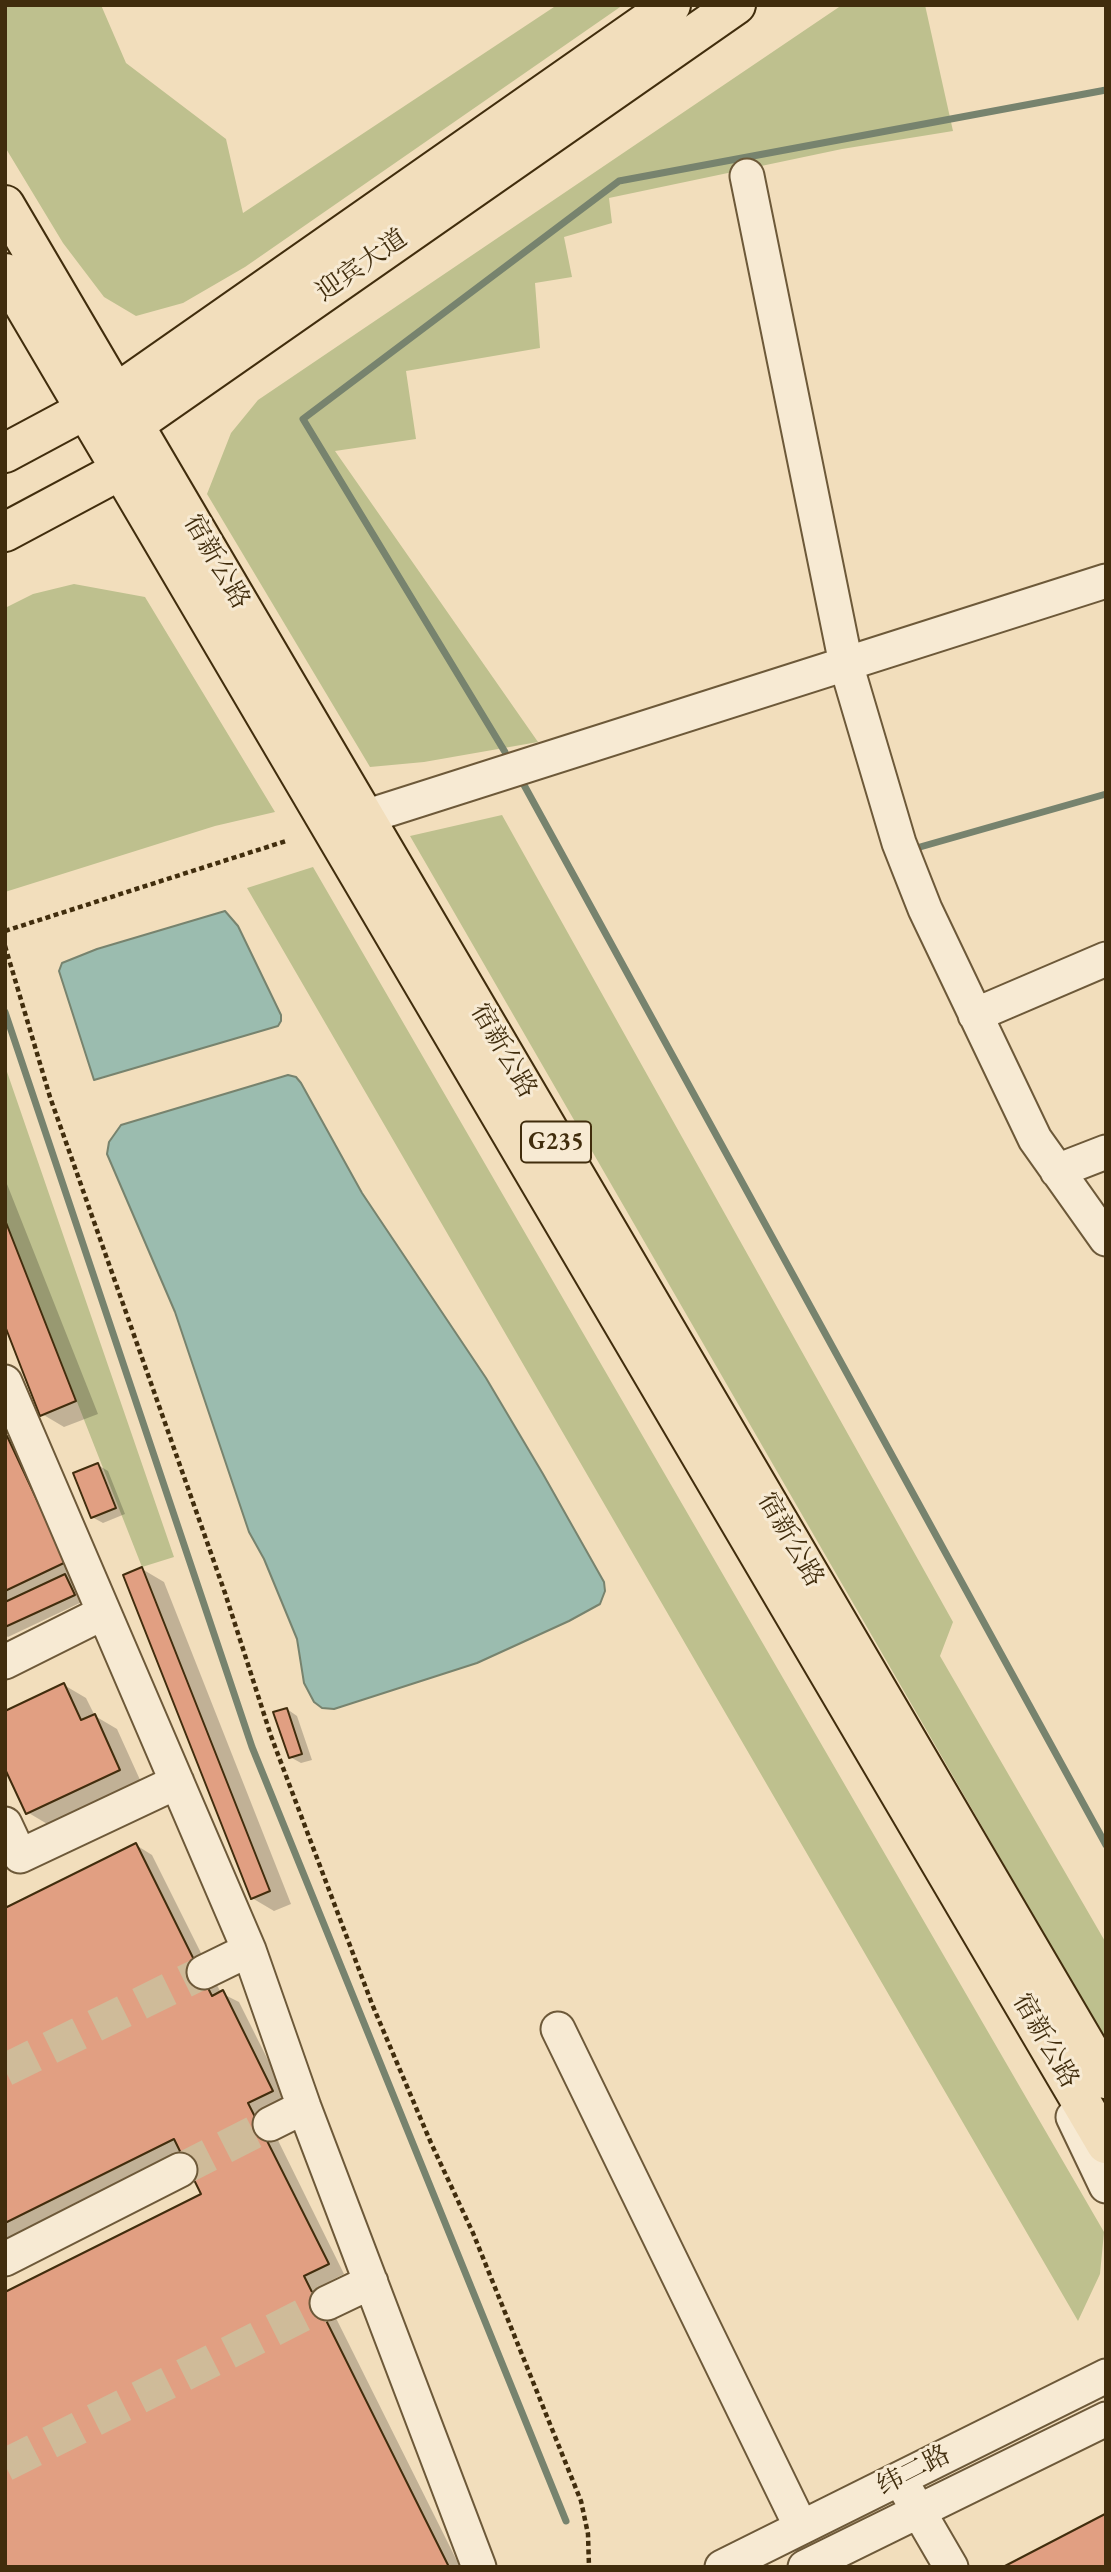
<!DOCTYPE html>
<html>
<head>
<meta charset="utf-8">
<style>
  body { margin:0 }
  #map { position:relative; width:1111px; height:2572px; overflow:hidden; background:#f2debc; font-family:"EB Garamond",serif }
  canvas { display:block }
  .frame { position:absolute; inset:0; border:7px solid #412d0d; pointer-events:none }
</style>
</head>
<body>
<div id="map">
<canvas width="1111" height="2572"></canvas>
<div class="frame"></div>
</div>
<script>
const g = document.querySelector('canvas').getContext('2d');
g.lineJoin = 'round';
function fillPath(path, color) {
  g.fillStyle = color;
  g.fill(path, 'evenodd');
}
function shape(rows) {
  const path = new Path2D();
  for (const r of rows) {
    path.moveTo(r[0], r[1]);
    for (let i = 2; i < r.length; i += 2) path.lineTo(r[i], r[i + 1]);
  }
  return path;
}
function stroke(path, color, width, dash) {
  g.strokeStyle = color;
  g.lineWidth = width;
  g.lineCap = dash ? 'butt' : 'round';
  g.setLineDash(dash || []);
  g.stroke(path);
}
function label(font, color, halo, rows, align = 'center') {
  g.font = font + ' "EB Garamond","Noto Serif SC",serif';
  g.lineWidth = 6;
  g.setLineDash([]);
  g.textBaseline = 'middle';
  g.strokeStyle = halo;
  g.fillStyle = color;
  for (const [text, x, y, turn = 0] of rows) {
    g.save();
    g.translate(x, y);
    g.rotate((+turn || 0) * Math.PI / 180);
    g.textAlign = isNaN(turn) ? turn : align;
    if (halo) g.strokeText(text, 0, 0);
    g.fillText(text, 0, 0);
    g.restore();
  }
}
const green = shape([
  [5,5,101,5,126,63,226,139,243,213,557,5,623,5,245,267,183,303,136,316,104,297,63,243,5,147],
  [842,5,925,5,953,131,842,149,609,198,612,223,564,237,572,277,535,283,540,348,406,371,416,439,335,451,538,742,424,762,370,767,207,494,231,433,258,400],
  [74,584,145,597,275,812,215,826,5,892,5,608,33,594],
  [502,815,953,1622,940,1656,1106,1943,1106,2041,410,836],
  [313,867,1104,2232,1100,2274,1078,2321,247,888],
  [5,1066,174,1557,142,1567,5,1219]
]);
const water = shape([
  [225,911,238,926,281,1015,281,1021,278,1026,94,1080,59,971,62,963,97,949,225,911],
  [288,1075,296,1077,301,1083,362,1193,486,1378,543,1474,604,1582,605,1591,600,1604,569,1621,477,1663,334,1709,322,1708,314,1702,304,1683,297,1639,264,1559,249,1532,175,1312,107,1154,109,1142,121,1125,288,1075]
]);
const shadow = shape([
  [5,1179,98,1414,64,1427,42,1414,5,1321],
  [5,1438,29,1450,84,1601,8,1637,5,1635],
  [98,1465,108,1471,125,1514,103,1523,92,1517],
  [142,1569,164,1582,291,1904,274,1911,252,1898],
  [64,1685,86,1698,95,1716,117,1729,141,1782,49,1825,27,1812],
  [287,1709,297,1716,312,1760,301,1763,290,1757],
  [136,1845,152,1855,221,1993,239,2002,288,2100,264,2112,344,2274,320,2286,460,2567,5,2567,204,2195,182,2152,5,2240,5,1910]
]);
const stream = shape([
  [505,752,303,419,619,181,1106,90],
  [524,785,1106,1845],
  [913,849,1106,794],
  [5,1012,252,1747,566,2521]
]);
const building = shape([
  [5,1220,76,1401,40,1416,5,1326,5,1220],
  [7,1436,66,1562,5,1591,5,1437,7,1436],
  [98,1463,116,1508,91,1518,73,1473,98,1463],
  [142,1567,270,1891,251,1899,123,1575,142,1567],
  [65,1574,75,1595,5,1627,5,1602,65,1574],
  [64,1683,81,1720,95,1714,120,1770,26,1814,5,1769,5,1711,64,1683],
  [287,1708,302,1754,289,1758,273,1712,287,1708],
  [136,1843,212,1996,223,1990,273,2091,248,2103,329,2264,304,2276,449,2567,5,2567,5,2292,201,2194,174,2139,5,2223,5,1908,136,1843],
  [1105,2514,1106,2567,1003,2567,1105,2514]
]);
const minorTunnel = shape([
  [5,2070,204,1972],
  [180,2170,270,2124],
  [5,2465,327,2303]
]);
const path = shape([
  [5,931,286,841],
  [5,946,50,1097,225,1593,271,1736,372,2004,431,2143,473,2233,581,2501,588,2534,589,2567]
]);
const minor = shape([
  [747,176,846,664,899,843,925,909,1035,1139,1106,1239],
  [365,817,1106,581],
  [975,1015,1106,959],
  [1057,1171,1106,1152],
  [5,1382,249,1950,304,2107,479,2567],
  [5,1662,103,1613],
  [5,1824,20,1856,177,1782],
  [204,1972,249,1950],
  [558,2029,801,2527],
  [1073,2117,1106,2186],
  [270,2124,304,2107],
  [5,2259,180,2170],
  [327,2303,371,2282],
  [908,2493,951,2567],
  [722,2567,1106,2376],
  [805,2567,1106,2419]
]);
const highway = shape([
  [5,205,1106,2079],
  [5,273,1106,2144],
  [5,453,115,394,671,5],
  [5,532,121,470,135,424,736,5]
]);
const shields = [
  [556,1142,70]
];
const shieldNames = [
  ["G235",556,1142]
];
const streetNames = [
  ["迎宾大道",362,266,-35],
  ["宿新公路",216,562,60],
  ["宿新公路",503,1051,60],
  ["宿新公路",790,1540,60],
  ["宿新公路",1045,2041,60],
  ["纬二路",914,2471,-27]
];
fillPath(green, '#bec08e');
fillPath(water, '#9bbcaf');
stroke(water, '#77836e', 2);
fillPath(shadow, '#0003');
stroke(stream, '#77836e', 7);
fillPath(building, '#e19f82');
stroke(building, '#412d0d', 2);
stroke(minorTunnel, '#cfbb99', 33, [33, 17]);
stroke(minor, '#6d5939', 37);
stroke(highway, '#412d0d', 42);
stroke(path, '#412d0d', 4.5, [5, 3.5]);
stroke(minor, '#f7ead3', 33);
stroke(highway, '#f2debc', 38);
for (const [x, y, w] of shields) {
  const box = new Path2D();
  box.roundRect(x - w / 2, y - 20.5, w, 41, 5);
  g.fillStyle = '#f7ead3';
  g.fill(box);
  stroke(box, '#412d0d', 2);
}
label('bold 24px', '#412d0d', null, shieldNames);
label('26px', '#412d0d', '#f7ead3', streetNames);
</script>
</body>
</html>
